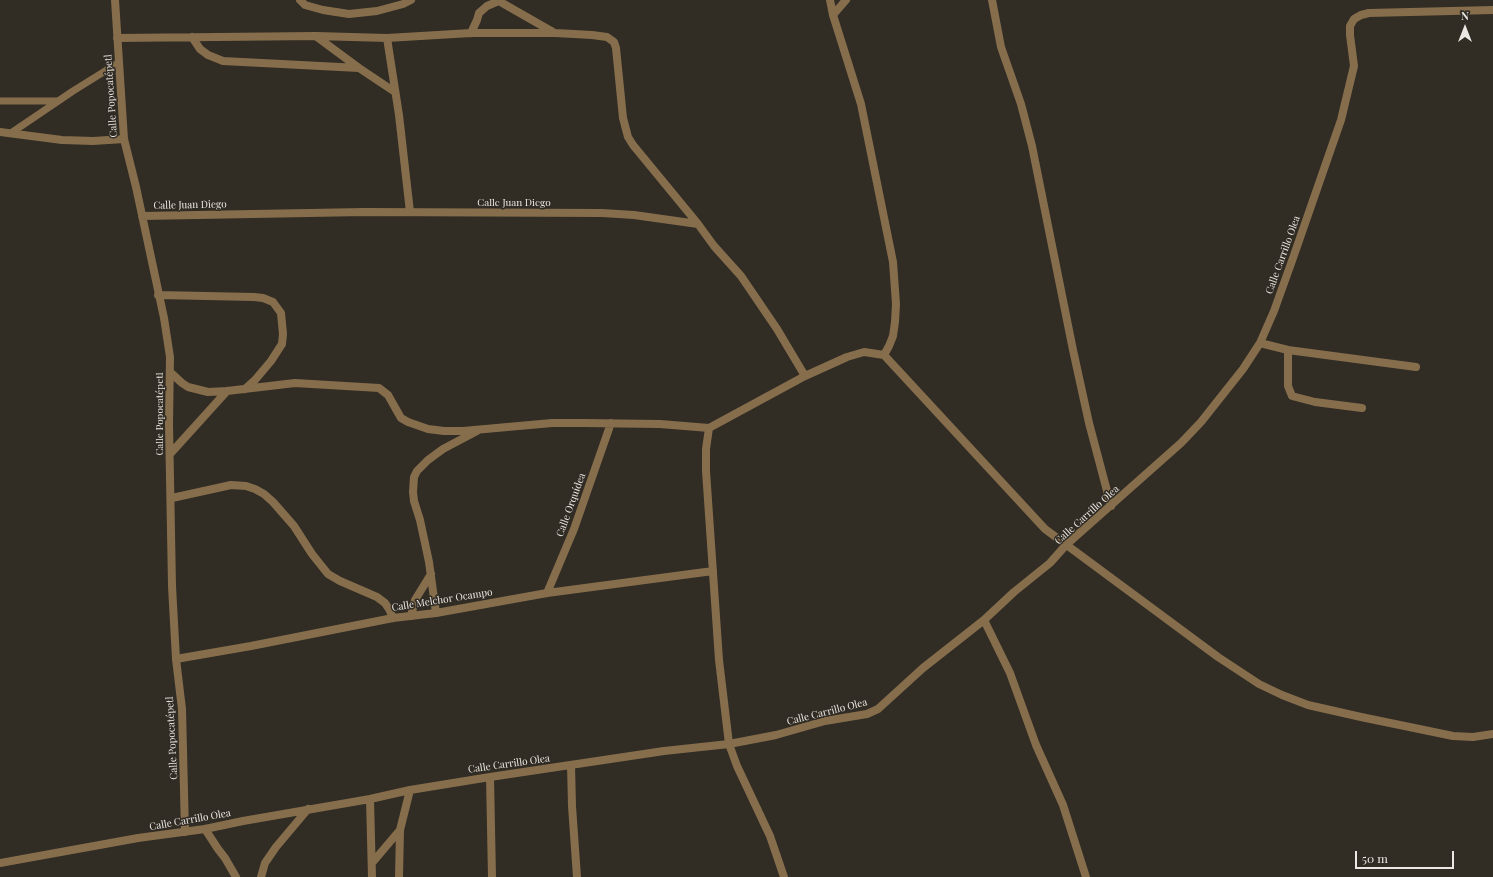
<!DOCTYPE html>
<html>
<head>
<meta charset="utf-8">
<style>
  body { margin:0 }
  #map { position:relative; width:1493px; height:877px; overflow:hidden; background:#312c24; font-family:"Playfair Display",serif }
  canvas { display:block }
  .north { position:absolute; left:1445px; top:8px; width:40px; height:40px; -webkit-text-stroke:3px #312c24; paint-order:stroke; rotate:0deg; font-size:11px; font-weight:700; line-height:16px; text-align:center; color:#ebe7e2 }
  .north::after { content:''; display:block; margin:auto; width:14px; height:18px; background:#ebe7e2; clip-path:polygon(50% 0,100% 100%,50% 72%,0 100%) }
  .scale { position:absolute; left:1355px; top:851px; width:99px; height:18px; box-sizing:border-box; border:2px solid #ebe7e2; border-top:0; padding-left:5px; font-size:12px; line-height:14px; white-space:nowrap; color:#ebe7e2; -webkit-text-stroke:3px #312c24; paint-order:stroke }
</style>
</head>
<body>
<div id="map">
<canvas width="1493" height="877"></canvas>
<div class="north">N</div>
<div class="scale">50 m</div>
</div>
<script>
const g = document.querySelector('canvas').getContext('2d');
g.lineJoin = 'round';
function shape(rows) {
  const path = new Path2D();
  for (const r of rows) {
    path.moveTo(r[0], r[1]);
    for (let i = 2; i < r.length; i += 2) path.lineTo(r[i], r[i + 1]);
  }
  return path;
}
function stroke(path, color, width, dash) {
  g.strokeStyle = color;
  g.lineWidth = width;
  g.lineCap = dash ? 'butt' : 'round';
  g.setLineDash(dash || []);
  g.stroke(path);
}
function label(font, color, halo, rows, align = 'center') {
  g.font = font + ' "Playfair Display",serif';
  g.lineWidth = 3;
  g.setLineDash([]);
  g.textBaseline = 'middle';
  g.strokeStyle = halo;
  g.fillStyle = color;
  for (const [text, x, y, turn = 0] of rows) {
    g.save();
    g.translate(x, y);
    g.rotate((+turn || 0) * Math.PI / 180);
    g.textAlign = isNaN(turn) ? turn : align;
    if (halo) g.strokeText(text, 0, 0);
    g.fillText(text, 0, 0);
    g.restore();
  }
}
const lane = shape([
  [0,101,58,101],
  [11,133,73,91,118,63]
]);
const street = shape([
  [115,0,124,139,136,187,164,318,170,357,169,424,172,586,176,659,182,709,185,832],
  [300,0,305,5,323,10,349,14,377,11,403,4,411,0],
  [497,0,553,32],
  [830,0,833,15,861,104,893,262,896,304,895,322,893,336,889,346,884,355],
  [992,0,1001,47,1021,104,1032,146,1073,350,1089,423,1111,506],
  [833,15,846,0],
  [471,33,477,20,479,13,487,6,501,0],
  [192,37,200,49,208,55,223,61,359,68,395,92],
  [317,37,359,68],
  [117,38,316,36,387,38,471,33,555,33,592,35,607,37,614,42,616,48,623,118,628,137,633,145,698,224],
  [387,38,399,115,410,212],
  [0,132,62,140,93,141,124,139],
  [142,216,364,212,602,213,634,215,698,224,714,246,741,276,777,329,805,376],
  [158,295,254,297,263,298,273,302,281,313,283,334,282,344,271,361,255,380,245,389],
  [1260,343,1288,350,1416,367],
  [1288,350,1288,386,1292,396,1315,402,1362,408],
  [170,372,182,383,188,387,208,392,227,391,295,383,379,388,388,395,401,418,408,422,428,429,444,431,463,431,552,423,583,423,660,424,709,428,805,376,847,357,864,352,884,355,1045,529,1218,657,1259,684,1282,695,1308,705,1361,717,1453,736,1473,737,1493,734],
  [709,428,706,449,706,471,719,660,729,744,737,766,770,836,784,877],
  [170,454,227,391],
  [172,498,231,485,246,486,255,489,264,494,273,502,294,526,312,554,328,574,340,581,377,597,385,603,389,609,393,618],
  [547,593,574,529,611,423],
  [436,613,429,562,420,520,414,501,413,492,414,477,417,471,428,460,443,449,477,431],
  [411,616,415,600,431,574],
  [984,620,1010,673,1036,745,1063,805,1086,877],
  [176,659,251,646,393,618,436,613,547,593,713,571],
  [571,765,572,806,577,877],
  [490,777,492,877],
  [370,799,372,877],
  [205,829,218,849,225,858,236,877],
  [0,863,138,838,205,829,243,821,370,799,410,790,490,777,664,751,729,744,776,735,825,721,867,714,878,709,923,668,984,620,1014,592,1050,563,1066,545,1181,443,1201,422,1243,369,1260,343,1274,311,1293,258,1341,120,1354,66,1350,35,1350,26,1354,19,1361,15,1369,13,1493,10],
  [372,863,400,830],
  [261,877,265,863,276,847,308,809],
  [399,877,400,830,410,790]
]);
const streetNames = [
  ["Calle Popocatépetl",111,96,-94],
  ["Calle Juan Diego",514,203],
  ["Calle Juan Diego",190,205,-1],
  ["Calle Carrillo Olea",1283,255,-70],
  ["Calle Popocatépetl",160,414,-90],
  ["Calle Orquídea",571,505,-70],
  ["Calle Carrillo Olea",1087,515,-42],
  ["Calle Melchor Ocampo",442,600,-9],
  ["Calle Carrillo Olea",827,712,-14],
  ["Calle Popocatépetl",172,738,-93],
  ["Calle Carrillo Olea",509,764,-8],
  ["Calle Carrillo Olea",190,820,-10]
];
stroke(lane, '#866e4d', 7);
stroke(street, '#866e4d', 8);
label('10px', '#ebe7e2', '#312c24', streetNames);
</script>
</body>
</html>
